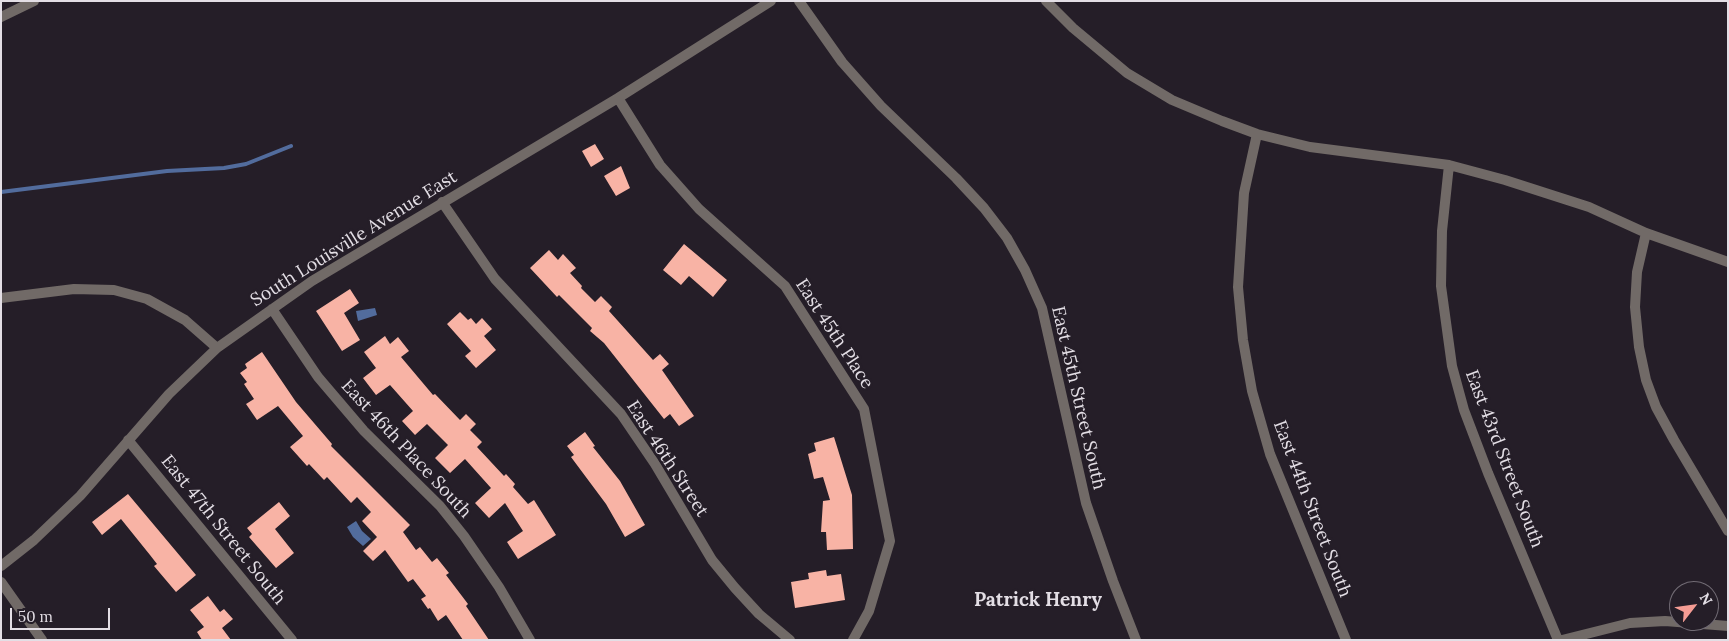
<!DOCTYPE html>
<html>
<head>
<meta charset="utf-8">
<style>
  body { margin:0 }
  #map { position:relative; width:1729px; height:641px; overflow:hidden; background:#251e28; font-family:Lora,serif }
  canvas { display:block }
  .frame { position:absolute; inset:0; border:2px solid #e3dee5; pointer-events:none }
  .north { position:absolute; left:1669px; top:581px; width:50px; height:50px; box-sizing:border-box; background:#251e28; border:1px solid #716b74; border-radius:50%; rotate:60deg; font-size:14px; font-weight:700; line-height:20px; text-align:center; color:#e3dee5 }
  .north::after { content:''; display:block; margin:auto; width:18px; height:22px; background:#f59c94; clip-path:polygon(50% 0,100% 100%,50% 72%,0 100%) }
  .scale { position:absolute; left:10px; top:608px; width:100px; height:22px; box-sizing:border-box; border:2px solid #e3dee5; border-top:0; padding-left:6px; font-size:15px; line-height:18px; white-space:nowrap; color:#e3dee5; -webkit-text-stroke:4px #251e28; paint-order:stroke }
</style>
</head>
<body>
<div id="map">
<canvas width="1729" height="641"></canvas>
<div class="frame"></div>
<div class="north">N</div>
<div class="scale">50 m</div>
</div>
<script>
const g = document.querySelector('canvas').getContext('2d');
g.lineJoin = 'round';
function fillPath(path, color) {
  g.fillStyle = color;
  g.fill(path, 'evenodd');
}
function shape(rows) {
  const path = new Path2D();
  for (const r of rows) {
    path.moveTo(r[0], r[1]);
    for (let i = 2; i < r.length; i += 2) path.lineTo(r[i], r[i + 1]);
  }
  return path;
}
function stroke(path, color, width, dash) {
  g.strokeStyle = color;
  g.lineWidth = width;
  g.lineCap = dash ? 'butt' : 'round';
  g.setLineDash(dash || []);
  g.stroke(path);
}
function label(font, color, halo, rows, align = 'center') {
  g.font = font + ' Lora,serif';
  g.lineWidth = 5;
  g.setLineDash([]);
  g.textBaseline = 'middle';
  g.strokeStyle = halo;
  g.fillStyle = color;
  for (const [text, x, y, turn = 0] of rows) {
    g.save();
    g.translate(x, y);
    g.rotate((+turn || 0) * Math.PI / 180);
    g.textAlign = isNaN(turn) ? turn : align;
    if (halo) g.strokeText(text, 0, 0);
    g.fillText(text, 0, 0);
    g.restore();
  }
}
const water = shape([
  [375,308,377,315,358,321,356,311],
  [356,521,362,531,371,539,363,546,353,537,347,527]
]);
const stream = shape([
  [1,192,167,171,224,168,246,164,291,146]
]);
const building = shape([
  [595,144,604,159,591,167,582,151],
  [621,166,630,188,616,196,604,176],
  [684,244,727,280,713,297,689,276,681,285,663,270],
  [549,250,558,260,563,254,576,268,570,273,582,286,581,288,595,302,601,296,612,307,609,311,653,360,660,354,669,364,662,370,694,416,679,426,670,414,664,419,604,343,590,331,592,328,559,295,557,297,530,268],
  [350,289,359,303,344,313,360,340,342,351,316,311],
  [460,312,468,320,471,318,476,324,482,318,492,329,484,336,496,350,476,368,465,356,471,351,447,324],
  [385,336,390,344,398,337,409,351,401,357,433,395,435,394,460,420,466,414,476,424,470,430,482,442,477,447,504,476,506,474,515,484,513,487,528,504,534,500,556,535,518,559,507,542,523,531,505,503,489,518,475,503,491,488,465,459,450,473,435,458,448,445,427,424,415,435,402,421,413,411,390,385,376,395,363,378,376,368,364,352],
  [262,352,296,402,332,444,331,446,410,525,403,532,416,550,420,547,432,562,437,558,449,573,446,575,468,604,466,606,489,640,463,640,446,615,438,621,430,608,428,609,421,599,426,596,413,579,408,582,385,550,373,561,363,551,377,537,362,521,371,512,357,497,351,503,327,477,324,480,309,464,307,466,290,447,303,436,278,406,257,420,246,404,254,399,244,384,247,382,240,373,247,368,245,364],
  [585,432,595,446,593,447,620,481,645,525,625,537,606,504,571,457,574,455,567,446],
  [834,437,852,495,853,549,827,550,826,532,821,532,823,501,830,500,823,477,814,479,808,454,816,451,814,443],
  [128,494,196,575,176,592,154,566,157,564,150,555,121,519,102,535,92,522],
  [279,502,290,516,275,529,294,553,276,568,249,537,252,534,247,528],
  [826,570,827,576,841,574,845,600,795,608,791,582,809,579,808,573],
  [208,596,220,612,224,609,233,619,222,628,231,640,202,640,197,632,204,627,190,610]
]);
const street = shape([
  [799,1,842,62,881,106,956,178,984,208,1007,238,1025,270,1042,308,1086,503,1113,581,1136,640],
  [1046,1,1073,28,1127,73,1172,100,1222,121,1257,134,1310,147,1449,165,1505,180,1589,207,1646,233,1728,262],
  [1,17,34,1],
  [618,98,660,165,699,209,785,286,864,409,890,541,869,611,853,640],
  [1257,134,1244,193,1238,287,1243,340,1252,391,1270,454,1346,640],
  [1449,165,1442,231,1441,286,1452,366,1464,410,1488,473,1558,640],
  [442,202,495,279,621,414,655,464,712,560,735,588,759,614,790,640],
  [1646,233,1637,272,1635,307,1639,347,1646,380,1656,407,1674,440,1728,531],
  [1,298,74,289,114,290,147,299,185,320,217,348],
  [272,309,318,377,364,431,440,506,464,536,499,587,530,640],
  [128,440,292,640],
  [1,566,34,540,80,496,169,394,217,348,312,281,618,98,771,1],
  [1,582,42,640],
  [1562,640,1630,623,1665,621,1728,626]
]);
const streetNames = [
  ["South Louisville Avenue East",354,239,-32],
  ["East 45th Place",834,334,57],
  ["East 45th Street South",1078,398,77],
  ["East 46th Place South",406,449,47],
  ["East 46th Street",667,459,57],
  ["East 43rd Street South",1504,459,69],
  ["East 44th Street South",1312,509,69],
  ["East 47th Street South",223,530,51]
];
const neighbourhoodNames = [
  ["Patrick Henry",1038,601]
];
fillPath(water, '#526c9d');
stroke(stream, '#526c9d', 4);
fillPath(building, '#f8b3a5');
stroke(street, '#716a67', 10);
label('18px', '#e3dee5', '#251e28', streetNames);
label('bold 19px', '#e3dee5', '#251e28', neighbourhoodNames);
</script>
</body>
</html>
